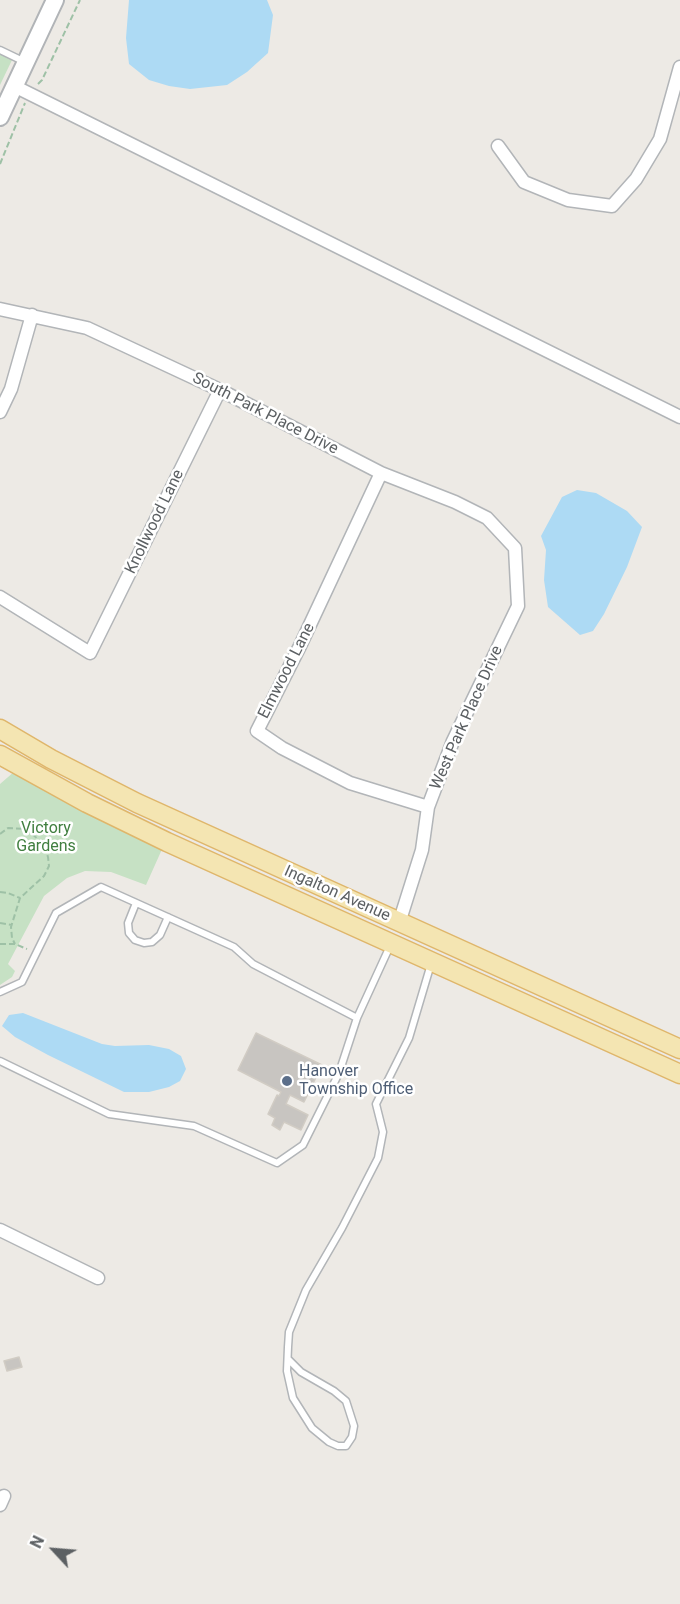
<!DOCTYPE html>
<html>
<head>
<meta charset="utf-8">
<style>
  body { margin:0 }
  #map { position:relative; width:680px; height:1604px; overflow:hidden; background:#edeae5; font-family:Roboto,sans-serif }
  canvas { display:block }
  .north { position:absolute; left:24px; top:1520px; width:60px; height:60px; -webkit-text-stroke:4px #fff; paint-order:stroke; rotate:296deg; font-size:16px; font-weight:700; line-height:24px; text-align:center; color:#5c6063 }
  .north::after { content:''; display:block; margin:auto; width:21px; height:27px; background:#5c6063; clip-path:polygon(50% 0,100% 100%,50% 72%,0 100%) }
</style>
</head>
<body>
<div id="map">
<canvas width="680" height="1604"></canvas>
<div class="north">N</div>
</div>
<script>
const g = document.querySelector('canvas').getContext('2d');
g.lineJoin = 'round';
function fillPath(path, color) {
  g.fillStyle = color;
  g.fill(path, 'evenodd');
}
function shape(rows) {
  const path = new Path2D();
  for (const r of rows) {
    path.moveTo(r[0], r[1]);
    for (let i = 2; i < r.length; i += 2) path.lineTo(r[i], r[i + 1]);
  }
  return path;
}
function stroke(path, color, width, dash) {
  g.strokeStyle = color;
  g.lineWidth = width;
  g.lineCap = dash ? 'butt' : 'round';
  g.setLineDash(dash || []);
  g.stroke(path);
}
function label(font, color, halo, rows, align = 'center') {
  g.font = font + ' Roboto,sans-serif';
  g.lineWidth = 5;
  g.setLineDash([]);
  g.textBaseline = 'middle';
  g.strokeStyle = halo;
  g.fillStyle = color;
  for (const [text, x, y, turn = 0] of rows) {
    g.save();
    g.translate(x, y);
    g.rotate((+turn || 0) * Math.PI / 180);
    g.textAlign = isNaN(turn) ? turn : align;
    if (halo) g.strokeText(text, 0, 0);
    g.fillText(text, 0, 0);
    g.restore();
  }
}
const green = shape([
  [0,54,12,60,0,85],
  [15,771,163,847,146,885,111,872,85,871,67,878,44,896,8,964,15,971,12,977,0,985,0,784]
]);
const water = shape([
  [129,0,267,0,273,15,268,53,247,72,227,85,190,89,169,86,149,80,129,64,126,38],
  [577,490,596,493,627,511,642,527,627,567,604,614,593,631,580,635,548,607,544,580,546,550,541,536,562,497],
  [23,1013,102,1044,115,1046,149,1045,169,1049,181,1056,186,1069,180,1081,169,1087,149,1092,124,1092,48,1055,15,1037,2,1026,9,1015]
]);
const building = shape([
  [256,1033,322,1065,304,1102,290,1095,286,1104,308,1115,301,1130,284,1122,280,1130,272,1125,275,1118,268,1114,277,1095,279,1096,281,1092,238,1070,256,1033],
  [19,1357,22,1367,7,1371,4,1361,19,1357]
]);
const path = shape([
  [38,84,42,80,80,0],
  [0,164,25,103],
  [0,834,8,828,27,829,44,845,48,857,49,866,44,876,20,898,11,927,12,938,15,944],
  [0,892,8,893,20,898],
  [0,923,12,925],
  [0,944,15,944,27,949]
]);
const lane = shape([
  [0,50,25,62],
  [136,903,128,923,129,933,135,940,144,943,152,942,160,935,168,917],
  [0,992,22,982,56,913,101,887,234,947,253,964,357,1018,390,946],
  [0,1061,109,1114,194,1126,277,1163,303,1145,339,1073,357,1018],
  [288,1359,301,1372,334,1391,346,1401,354,1426,352,1437,346,1446,338,1446,329,1442,312,1428,293,1398,287,1371,288,1347,289,1332,306,1290,342,1228,378,1158,383,1132,376,1104,409,1038,431,964]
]);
const street = shape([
  [14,86,680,417],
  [498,146,524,182,568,200,612,206,636,179,660,139,680,67],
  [0,309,87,328,220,390,381,473,455,502,487,518,515,548,518,606,453,741,428,807,422,850,399,923],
  [0,412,11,389,32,315],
  [381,473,300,646,257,731,282,748,350,783,428,807],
  [0,597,90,653,220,390],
  [0,1230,98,1278],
  [0,1505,4,1496]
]);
const secondary = shape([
  [0,117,55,0]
]);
const primary = shape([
  [0,729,51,759,137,803,680,1049],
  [0,755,87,803,167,842,680,1074]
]);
const markers = [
  [287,1081,6,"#5c6f8a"]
];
const streetNames = [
  ["South Park Place Drive",265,414,27],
  ["Knollwood Lane",155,522,-64],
  ["Elmwood Lane",287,671,-63],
  ["West Park Place Drive",467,718,-66],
  ["Ingalton Avenue",337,894,24]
];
const parkNames = [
  ["Victory",46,829],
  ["Gardens",46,847]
];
const serviceNames = [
  ["Hanover",299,1072],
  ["Township Office",299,1090]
];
fillPath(green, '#c6e1c4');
fillPath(water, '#addaf4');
fillPath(building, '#c8c5c1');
stroke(building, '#d1ccc4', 1.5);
stroke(lane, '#b2b5b8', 9);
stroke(street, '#b2b5b8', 15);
stroke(secondary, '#b1b4b7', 20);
stroke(primary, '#dfb66b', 21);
stroke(path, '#9ec1a6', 2, [6, 3]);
stroke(lane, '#fff', 6);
stroke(street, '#fff', 12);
stroke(secondary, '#fff', 16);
stroke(primary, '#f4e5b2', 18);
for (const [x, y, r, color] of markers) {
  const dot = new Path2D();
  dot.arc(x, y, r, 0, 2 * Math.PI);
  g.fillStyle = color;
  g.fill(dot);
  stroke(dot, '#fff', 2);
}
label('16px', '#5c6063', '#fff', streetNames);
label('16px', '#417f40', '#fff', parkNames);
label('16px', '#4e5e75', '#fff', serviceNames, 'left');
</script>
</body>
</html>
